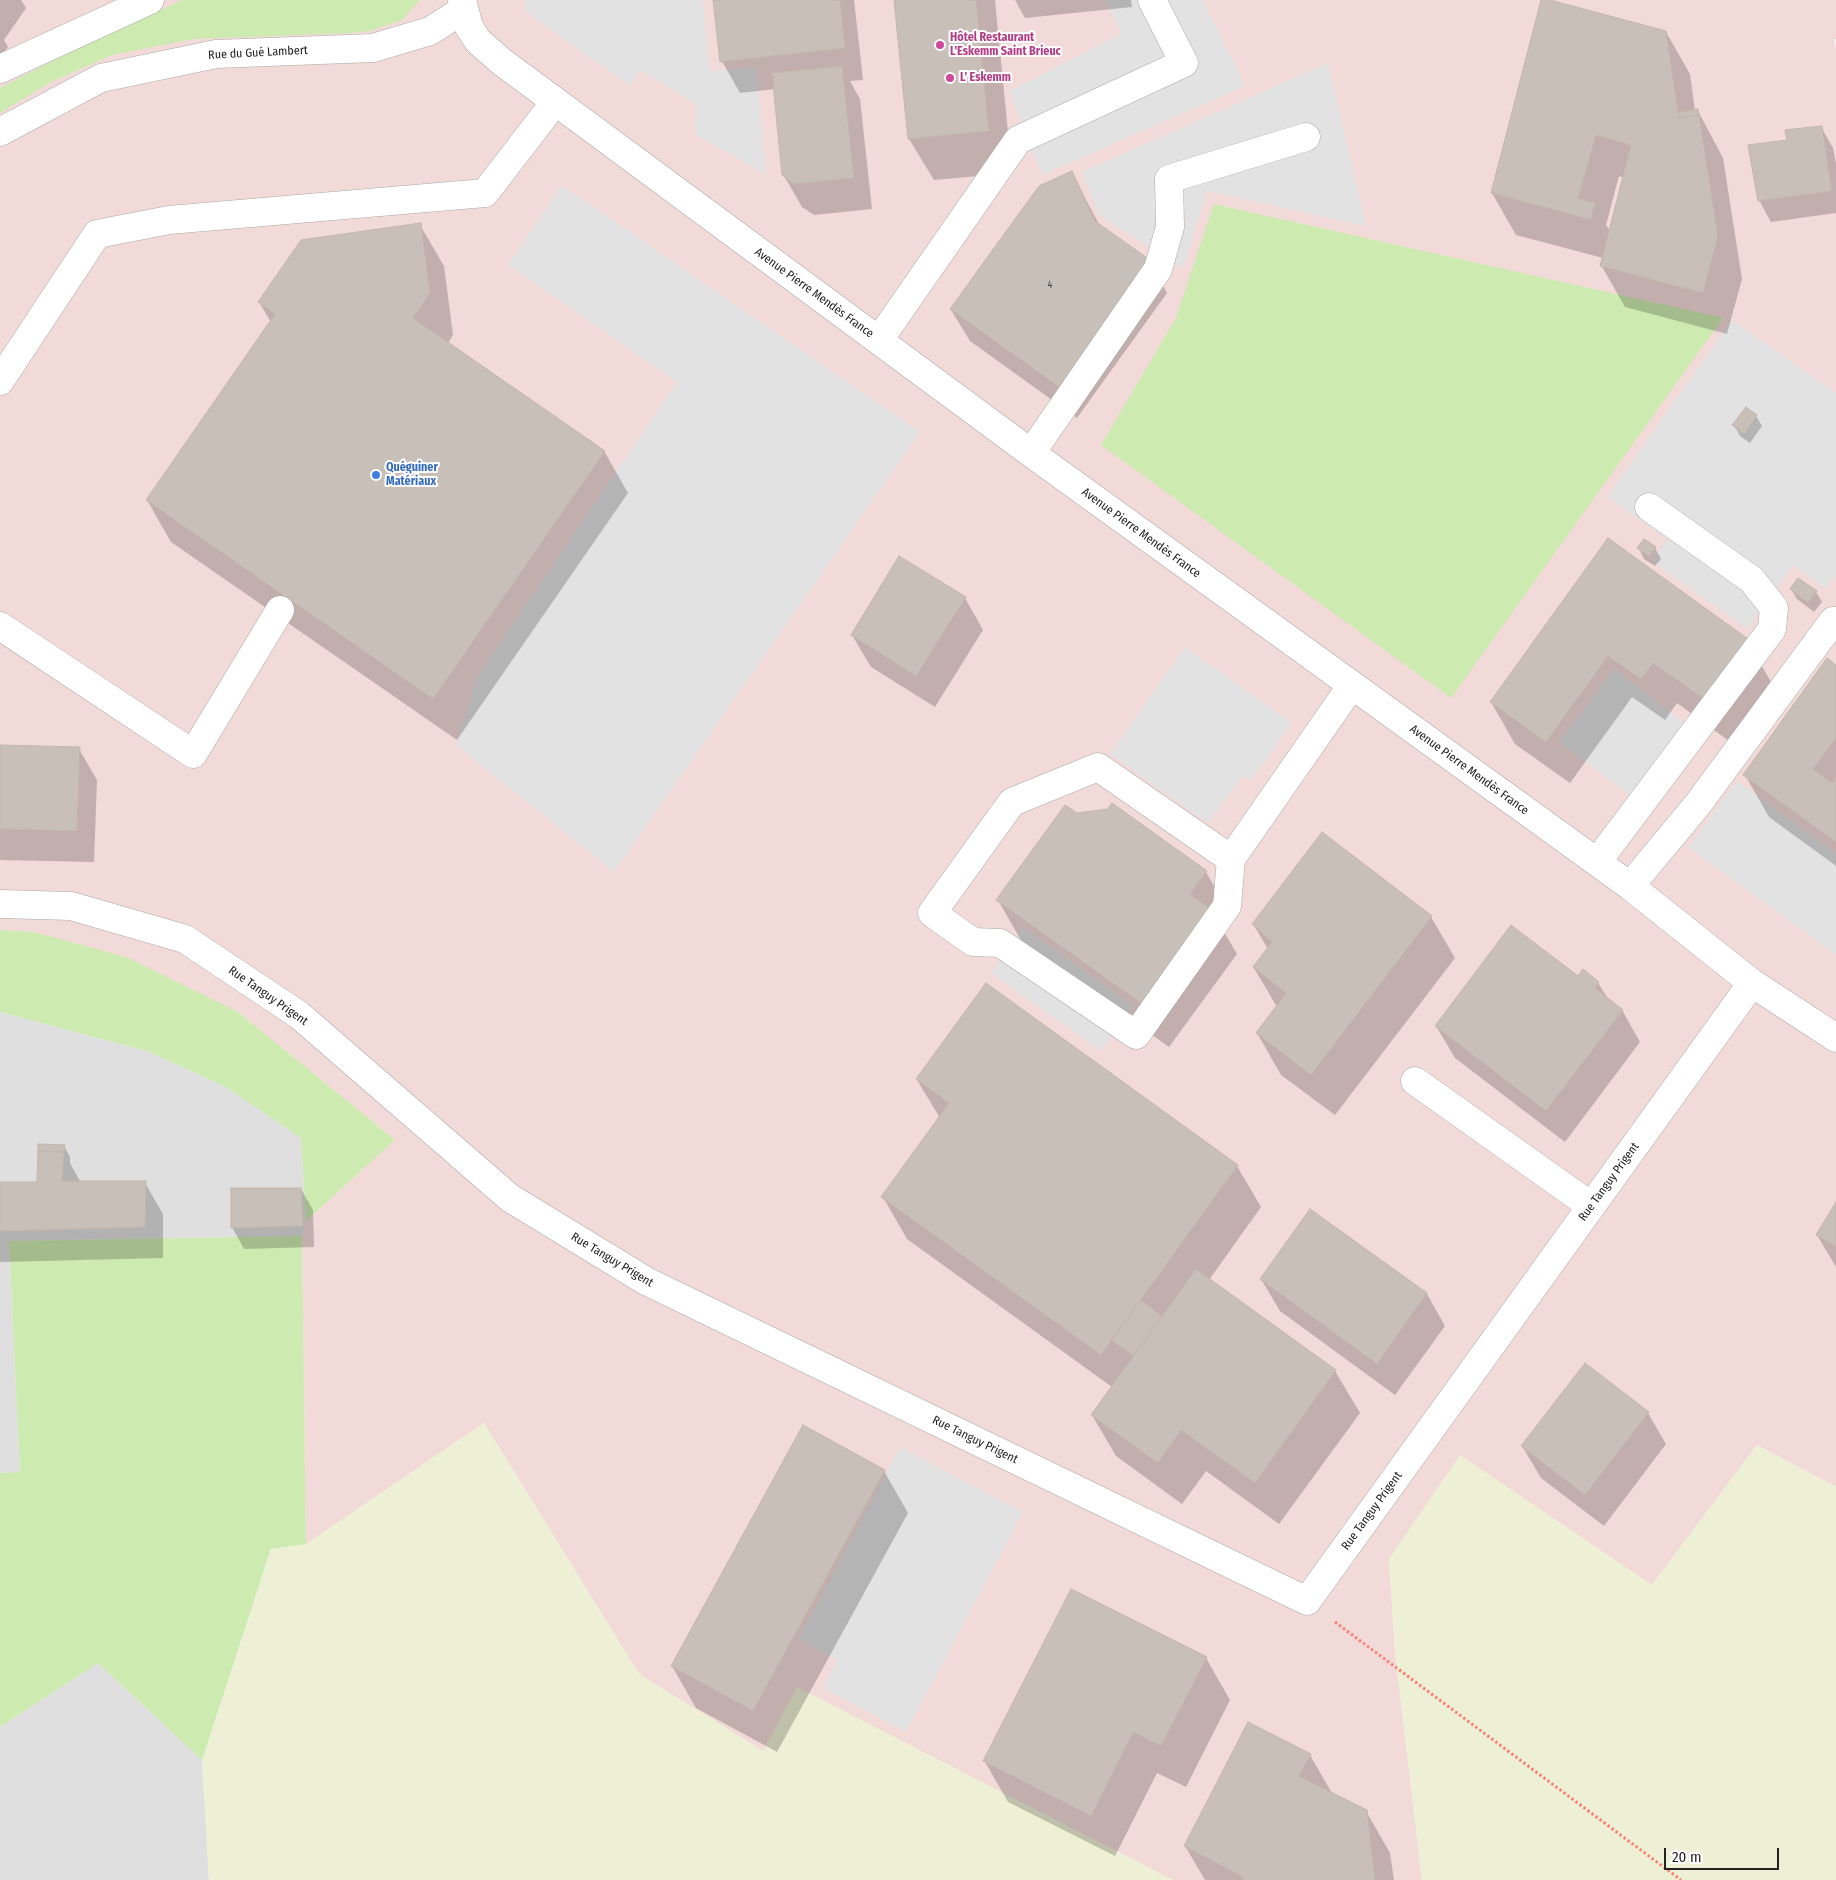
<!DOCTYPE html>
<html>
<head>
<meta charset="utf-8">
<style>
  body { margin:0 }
  #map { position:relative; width:1836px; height:1880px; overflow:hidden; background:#f2efe9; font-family:"Fira Sans Condensed",sans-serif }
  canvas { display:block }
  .scale { position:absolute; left:1664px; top:1848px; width:115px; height:22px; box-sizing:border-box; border:2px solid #222; border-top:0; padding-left:6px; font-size:15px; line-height:18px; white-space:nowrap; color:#222; -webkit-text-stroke:4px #fff; paint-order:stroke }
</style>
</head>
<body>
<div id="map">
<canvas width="1836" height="1880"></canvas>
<div class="scale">20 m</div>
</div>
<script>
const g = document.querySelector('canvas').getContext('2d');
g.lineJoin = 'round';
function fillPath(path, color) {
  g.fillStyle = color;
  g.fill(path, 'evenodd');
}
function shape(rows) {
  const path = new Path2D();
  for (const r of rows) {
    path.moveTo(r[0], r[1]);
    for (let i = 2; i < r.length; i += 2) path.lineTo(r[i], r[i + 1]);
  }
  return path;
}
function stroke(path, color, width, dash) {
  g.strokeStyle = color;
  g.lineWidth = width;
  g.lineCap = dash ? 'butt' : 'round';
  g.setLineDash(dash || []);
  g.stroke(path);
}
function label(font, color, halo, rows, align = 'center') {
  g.font = font + ' "Fira Sans Condensed",sans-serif';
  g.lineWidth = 4;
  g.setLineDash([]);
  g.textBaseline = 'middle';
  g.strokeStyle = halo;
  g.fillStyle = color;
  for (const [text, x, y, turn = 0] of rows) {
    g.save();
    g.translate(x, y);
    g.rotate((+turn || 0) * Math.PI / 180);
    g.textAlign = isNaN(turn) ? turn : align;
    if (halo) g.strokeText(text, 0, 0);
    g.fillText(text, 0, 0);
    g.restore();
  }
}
const residential = shape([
  [0,1012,147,1051,226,1087,301,1138,306,1221,302,1236,9,1241,20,1472,0,1473],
  [98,1663,202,1760,209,1880,0,1880,0,1727]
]);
const commercial = shape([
  [0,0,1836,0,1836,39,1833,39,1836,49,1836,1487,1757,1445,1652,1585,1460,1456,1389,1560,1395,1652,1422,1880,1173,1880,797,1688,763,1751,639,1674,484,1423,306,1544,302,1236,306,1221,395,1140,238,1012,34,932,0,930]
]);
const farmland = shape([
  [484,1423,639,1674,763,1751,797,1687,1173,1880,209,1880,202,1760,272,1549,306,1544],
  [1757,1445,1836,1487,1836,1880,1422,1880,1395,1652,1389,1559,1460,1455,1652,1585]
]);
const grass = shape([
  [182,0,420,0,402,20,370,31,350,33,193,39,112,55,51,82,0,113,0,88,74,50],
  [1214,204,1723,318,1451,698,1101,445,1176,318],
  [0,930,34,932,126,957,238,1012,395,1140,306,1221,301,1138,226,1087,147,1051,0,1012],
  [302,1236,306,1544,271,1549,202,1760,98,1663,0,1727,0,1473,20,1472,9,1241]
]);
const parking = shape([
  [525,0,703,0,709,71,756,67,766,175,695,134,696,104,640,70,630,86,526,12],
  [1106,0,1203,0,1245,86,1042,175,1010,91,1122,33,1105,1],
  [1328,63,1366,226,1207,191,1183,269,1099,215,1082,172],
  [562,185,920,432,614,872,456,745,477,677,677,382,508,265],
  [1732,320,1836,393,1836,575,1826,589,1793,565,1747,629,1652,561,1667,539,1607,497],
  [1185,647,1292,723,1250,781,1242,776,1208,823,1110,754],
  [1614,669,1685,723,1630,795,1559,742],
  [1737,781,1836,853,1836,955,1688,847],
  [1023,927,1133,1006,1101,1051,991,973],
  [900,1447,1023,1512,906,1732,823,1688,837,1660,799,1639]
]);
const shadow = shape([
  [0,0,21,0,26,8,4,40,8,47,0,58],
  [715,0,854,0,863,80,850,81,860,99,872,209,814,215,802,207,783,174,775,89,740,93,722,61],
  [896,0,995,0,1012,173,934,180,909,139],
  [1015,0,1131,0,1132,7,1025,18],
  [1543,0,1666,32,1690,74,1695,111,1698,111,1723,158,1742,279,1727,334,1625,307,1601,265,1603,258,1516,235,1492,193],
  [1619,176,1624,178,1610,231,1606,225],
  [1821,127,1833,148,1836,164,1836,213,1771,222,1759,200,1788,141],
  [1071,172,1100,226,1149,261,1167,293,1077,418,970,341,951,310],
  [420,225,444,266,453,335,448,343,604,451,628,493,457,740,171,542,147,500,271,322,259,302],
  [1756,416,1762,426,1750,443,1740,436,1734,425],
  [1608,539,1747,640,1771,682,1729,741,1677,703,1665,720,1632,697,1570,783,1515,744,1491,702],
  [1655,548,1661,559,1655,566,1644,559,1639,549],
  [1791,589,1816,592,1822,602,1814,612,1797,599],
  [965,598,983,630,935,707,871,667,852,635],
  [1836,666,1836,866,1769,817,1745,775],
  [0,746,79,749,97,780,94,862,0,860],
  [1076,814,1206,872,1230,914,1221,927,1237,954,1169,1047,1022,942,998,900],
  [1431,917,1455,958,1335,1115,1281,1075,1257,1033,1277,1007,1254,968,1268,949,1253,924],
  [1578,978,1598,983,1609,1000,1622,1010,1640,1042,1565,1142,1455,1058,1436,1026],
  [917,1080,1237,1166,1261,1207,1209,1280,1335,1371,1360,1413,1279,1524,1206,1471,1182,1504,1116,1456,1092,1415,1112,1387,907,1239,883,1197,940,1118],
  [64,1146,70,1157,70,1163,81,1183,145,1183,163,1214,163,1258,0,1262,0,1184,38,1183],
  [301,1189,313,1210,314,1247,244,1249,232,1227],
  [1836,1205,1836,1267,1817,1235],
  [1310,1211,1427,1294,1445,1326,1395,1395,1280,1311,1261,1279],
  [1648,1413,1666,1444,1604,1526,1541,1478,1522,1446],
  [884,1471,908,1513,777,1752,696,1708,672,1666],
  [1206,1658,1230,1700,1186,1787,1157,1773,1115,1856,1008,1802,984,1760],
  [1310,1755,1333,1795,1366,1811,1390,1853,1394,1880,1205,1880,1185,1846]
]);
const building = shape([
  [713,0,840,0,845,48,720,62,713,0],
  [894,0,976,0,989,131,908,139,894,0],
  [1541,0,1550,0,1666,31,1679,118,1699,115,1718,236,1703,293,1600,266,1631,145,1596,135,1578,199,1595,203,1591,220,1491,193,1541,0],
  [842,66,854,178,794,184,782,175,772,73,842,66],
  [1698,109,1699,115,1679,118,1678,112,1698,109],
  [1822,126,1832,191,1758,201,1748,145,1787,140,1785,130,1822,126],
  [1072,171,1095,221,1150,260,1059,387,950,309,1039,186,1072,171],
  [421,223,430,293,413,318,605,451,433,699,146,500,275,314,258,302,301,240,421,223],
  [1746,407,1757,415,1744,434,1732,425,1746,407],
  [1608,538,1748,639,1705,700,1653,663,1641,679,1608,656,1546,742,1490,702,1608,538],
  [1644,539,1656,547,1649,557,1637,548,1644,539],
  [899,556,966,597,916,676,851,635,899,556],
  [1798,578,1817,591,1808,603,1790,589,1798,578],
  [1827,658,1836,665,1836,738,1813,769,1832,783,1836,777,1836,842,1743,775,1827,658],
  [0,745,80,747,77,831,0,829,0,745],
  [1112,803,1207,871,1190,894,1213,911,1145,1006,996,900,1065,805,1077,813,1108,809,1112,803],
  [1322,832,1432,916,1311,1075,1256,1033,1286,993,1253,967,1272,942,1252,924,1322,832],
  [1511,925,1578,976,1583,969,1599,982,1595,988,1623,1010,1546,1111,1435,1026,1511,925],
  [986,983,1238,1165,1101,1355,881,1197,949,1103,916,1079,986,983],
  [38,1144,65,1145,64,1152,38,1151,38,1144],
  [38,1151,64,1152,62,1181,146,1181,145,1227,0,1231,0,1182,37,1182,38,1151],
  [231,1188,301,1188,303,1226,231,1228,231,1188],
  [1836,1202,1836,1247,1816,1235,1836,1202],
  [1310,1209,1427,1293,1377,1364,1260,1279,1310,1209],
  [1196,1269,1336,1370,1255,1483,1181,1430,1158,1463,1091,1415,1196,1269],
  [1141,1300,1162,1316,1133,1356,1111,1340,1141,1300],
  [1585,1363,1649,1412,1585,1495,1521,1446,1585,1363],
  [803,1425,885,1470,753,1711,671,1666,803,1425],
  [1071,1589,1207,1657,1161,1746,1133,1732,1091,1816,983,1761,1071,1589],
  [1248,1722,1311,1754,1299,1776,1367,1810,1375,1880,1242,1880,1243,1877,1184,1846,1248,1722]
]);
const path = shape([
  [1335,1622,1681,1880]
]);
const minor = shape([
  [462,0,469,27,478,41,502,62,1031,453,1630,886,1752,983,1836,1038],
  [0,69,150,0],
  [0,132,101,78,216,54,373,48,430,31,463,10],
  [879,340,1018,140,1184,63,1152,0],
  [0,381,97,234,169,220,485,193,555,102],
  [1031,453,1158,269,1170,227,1169,179,1306,137],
  [0,626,193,754,280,610],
  [1231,859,1098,767,1012,802,932,913,973,942,1000,943,1136,1035,1227,906,1231,859,1352,685],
  [1597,862,1772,629,1774,608,1752,580,1649,507],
  [1630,886,1698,804,1833,621,1836,621],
  [0,904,71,906,185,939,299,1015,510,1198,646,1281,1307,1601,1752,983],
  [1415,1081,1591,1206]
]);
const markers = [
  [940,45,5,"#d1479c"],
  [950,78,5,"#d1479c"],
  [376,475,5,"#3f7fe0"]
];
const numberNames = [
  ["4",1050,285]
];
const hotelNames = [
  ["Hôtel Restaurant",950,38],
  ["L'Eskemm Saint Brieuc",950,52],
  ["L' Eskemm",960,78]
];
const streetNames = [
  ["Rue du Gué Lambert",258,53,-3],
  ["Avenue Pierre Mendès France",814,293,36],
  ["Avenue Pierre Mendès France",1141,533,36],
  ["Avenue Pierre Mendès France",1469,770,36],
  ["Rue Tanguy Prigent",268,996,35],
  ["Rue Tanguy Prigent",1609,1182,-54],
  ["Rue Tanguy Prigent",612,1260,31],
  ["Rue Tanguy Prigent",975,1440,26],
  ["Rue Tanguy Prigent",1372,1511,-54]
];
const shopNames = [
  ["Quéguiner",386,468],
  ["Matériaux",386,482]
];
fillPath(residential, '#e0dfdf');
fillPath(commercial, '#f2dad9');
fillPath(farmland, '#eef0d5');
fillPath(grass, '#cdebb0');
fillPath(parking, '#e2e2e2');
fillPath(shadow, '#0003');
fillPath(building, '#c7bfb8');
stroke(building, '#c4b6ab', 1);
stroke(minor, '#a9a9a9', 29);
stroke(path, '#fa8072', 3, [2.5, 2.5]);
stroke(minor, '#fff', 28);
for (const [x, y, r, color] of markers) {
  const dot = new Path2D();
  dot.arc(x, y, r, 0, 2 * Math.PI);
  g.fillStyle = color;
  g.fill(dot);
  stroke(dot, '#fff', 2);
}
label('10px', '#4b4948', null, numberNames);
label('bold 12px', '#b23c85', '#fff', hotelNames, 'left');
label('12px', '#222', '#fff', streetNames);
label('bold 12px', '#366cbe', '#fff', shopNames, 'left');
</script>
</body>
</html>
